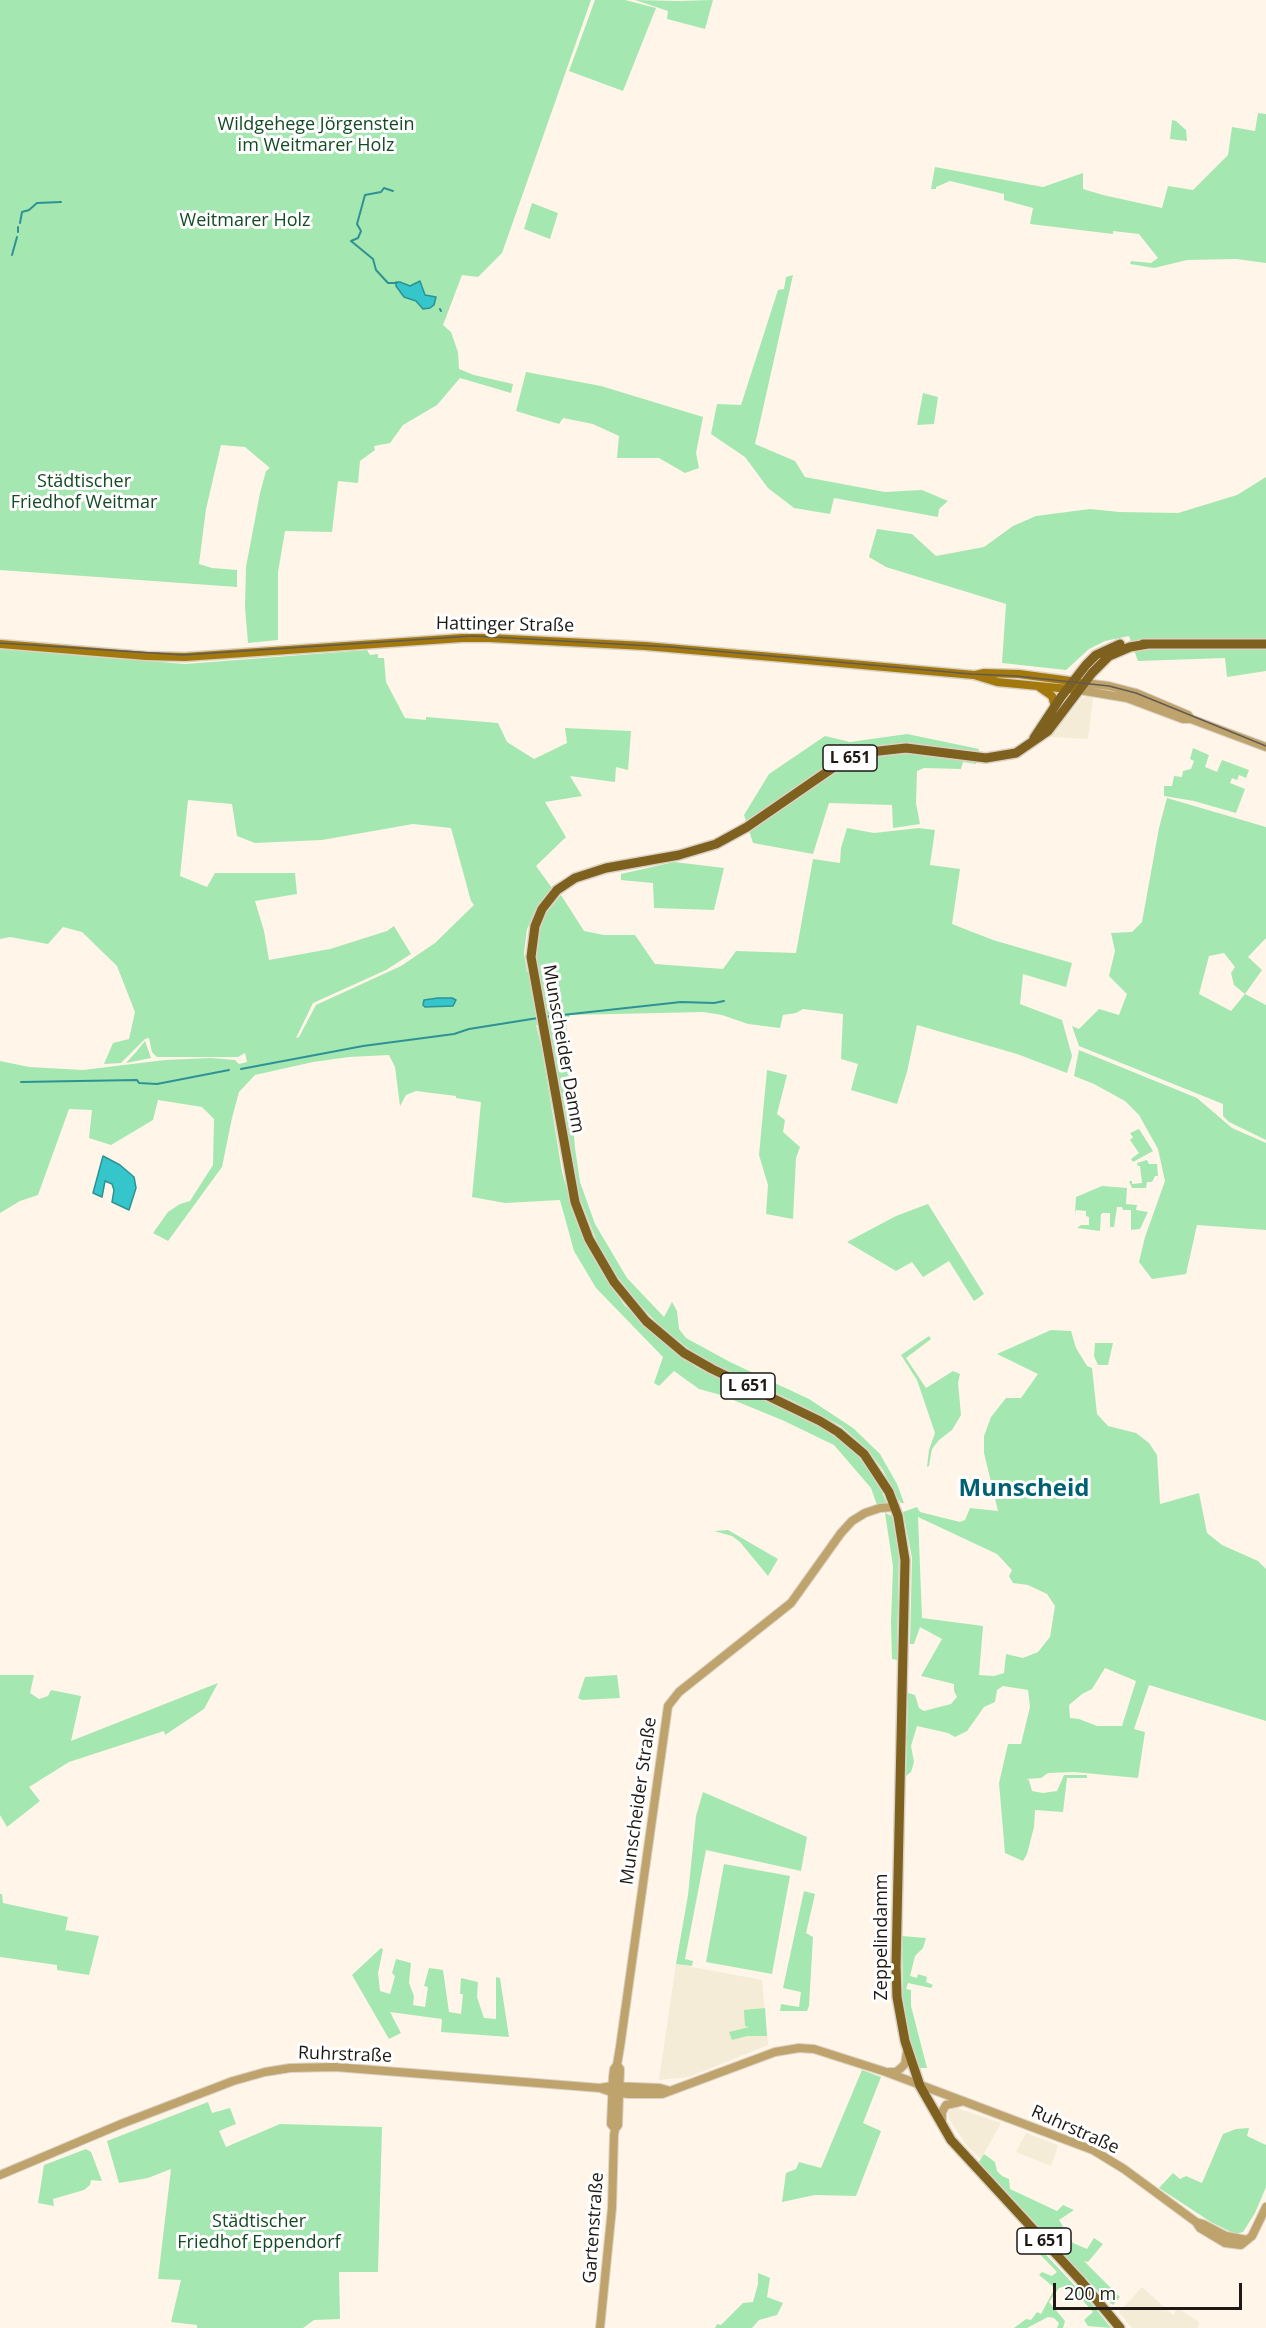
<!DOCTYPE html>
<html>
<head>
<meta charset="utf-8">
<style>
  body { margin:0 }
  #map { position:relative; width:1266px; height:2328px; overflow:hidden; background:#fff5e8; font-family:"Open Sans",sans-serif }
  canvas { display:block }
  .scale { position:absolute; left:1053px; top:2283px; width:189px; height:27px; box-sizing:border-box; border:3px solid #1e1914; border-top:0; padding-left:8px; font-size:18px; line-height:21px; white-space:nowrap; color:#1e1914; -webkit-text-stroke:4px #fff; paint-order:stroke }
</style>
</head>
<body>
<div id="map">
<canvas width="1266" height="2328"></canvas>
<div class="scale">200 m</div>
</div>
<script>
const g = document.querySelector('canvas').getContext('2d');
g.lineJoin = 'round';
function fillPath(path, color) {
  g.fillStyle = color;
  g.fill(path, 'evenodd');
}
function shape(rows) {
  const path = new Path2D();
  for (const r of rows) {
    path.moveTo(r[0], r[1]);
    for (let i = 2; i < r.length; i += 2) path.lineTo(r[i], r[i + 1]);
  }
  return path;
}
function stroke(path, color, width, dash) {
  g.strokeStyle = color;
  g.lineWidth = width;
  g.lineCap = dash ? 'butt' : 'round';
  g.setLineDash(dash || []);
  g.stroke(path);
}
function label(font, color, halo, rows, align = 'center') {
  g.font = font + ' "Open Sans",sans-serif';
  g.lineWidth = 6;
  g.setLineDash([]);
  g.textBaseline = 'middle';
  g.strokeStyle = halo;
  g.fillStyle = color;
  for (const [text, x, y, turn = 0] of rows) {
    g.save();
    g.translate(x, y);
    g.rotate((+turn || 0) * Math.PI / 180);
    g.textAlign = isNaN(turn) ? turn : align;
    if (halo) g.strokeText(text, 0, 0);
    g.fillText(text, 0, 0);
    g.restore();
  }
}
const commercial = shape([
  [1088,696,1093,697,1088,739,1051,737,1081,699],
  [676,1964,762,1980,768,2045,689,2077,659,2080],
  [954,2107,1001,2123,981,2159,967,2146,949,2119,948,2112],
  [1026,2133,1058,2145,1051,2166,1016,2152],
  [1142,2287,1173,2315,1178,2308,1199,2322,1198,2328,1132,2328,1119,2312]
]);
const green = shape([
  [0,0,591,0,502,253,478,277,462,275,443,325,451,332,458,352,459,369,474,375,513,384,511,393,460,378,437,405,403,425,390,443,374,446,375,450,360,461,358,483,338,481,332,532,285,531,278,572,278,640,248,643,245,607,246,567,260,493,266,471,270,468,245,447,221,445,206,509,199,564,212,568,237,570,237,587,0,570],
  [595,0,625,0,656,8,623,91,569,71],
  [635,0,678,1,713,0,705,29,667,19,668,11],
  [1258,113,1266,114,1266,263,1236,259,1187,260,1154,268,1130,264,1131,261,1151,263,1158,258,1139,234,1113,231,1113,234,1030,224,1033,208,1004,200,1004,194,950,181,936,187,936,189,931,189,935,167,1043,187,1083,173,1083,189,1103,195,1162,208,1168,186,1193,190,1228,155,1232,127,1255,131],
  [1172,120,1176,121,1186,130,1187,141,1170,139],
  [532,203,558,213,550,239,524,229],
  [793,275,755,444,795,461,805,477,885,492,922,490,948,501,939,509,938,517,834,498,830,514,794,508,768,488,745,457,711,434,717,404,741,405,778,290,784,289,786,277],
  [526,372,601,386,703,417,696,453,699,468,685,473,659,458,617,458,619,436,593,424,563,418,559,424,516,411],
  [923,393,938,397,934,424,917,425],
  [1266,477,1266,671,1227,677,1225,658,1138,661,1129,636,1105,641,1089,649,1066,670,1002,663,1006,604,886,567,869,557,877,529,912,534,936,556,984,547,1013,526,1036,516,1090,509,1119,512,1178,513,1237,495],
  [0,649,185,664,367,650,370,655,378,654,378,658,384,658,386,682,405,718,426,720,426,717,498,723,507,742,534,759,567,743,565,728,631,731,628,770,616,767,615,782,570,776,582,796,545,802,566,837,536,866,552,888,538,906,527,929,524,953,527,972,538,970,536,959,539,929,547,912,561,895,584,931,604,935,635,935,655,964,723,969,736,951,796,953,813,859,840,863,841,848,847,828,874,833,919,828,935,830,930,865,960,869,952,924,993,940,1072,963,1066,987,1023,974,1020,1004,1062,1020,1072,1056,1067,1073,1017,1054,917,1025,907,1072,897,1104,851,1090,858,1064,841,1059,843,1014,803,1009,796,1013,783,1015,780,1028,748,1024,722,1015,703,1012,570,1015,567,1020,566,1047,575,1148,580,1182,595,1224,627,1278,664,1317,672,1302,677,1311,679,1329,686,1338,730,1362,809,1399,853,1428,880,1454,897,1484,904,1503,901,1503,897,1498,883,1470,867,1449,841,1426,791,1400,709,1363,690,1350,660,1326,638,1303,614,1272,600,1249,580,1199,547,1023,536,1025,542,1049,562,1172,574,1214,584,1241,624,1305,662,1341,696,1367,832,1433,854,1450,861,1460,878,1483,887,1504,877,1505,871,1488,834,1445,782,1420,721,1395,699,1389,674,1371,659,1386,654,1383,663,1357,596,1288,574,1251,560,1200,505,1203,472,1197,481,1102,456,1098,456,1096,416,1091,406,1095,400,1106,395,1067,389,1055,349,1057,313,1062,255,1075,239,1092,232,1118,222,1167,168,1241,153,1233,168,1212,180,1204,190,1201,213,1165,214,1119,202,1107,158,1100,153,1120,111,1145,89,1138,92,1110,69,1109,38,1195,20,1201,0,1213,0,1061,29,1067,83,1070,165,1060,211,1058,235,1060,239,1064,247,1062,245,1053,238,1057,157,1057,152,1052,149,1038,145,1039,121,1063,104,1064,113,1043,129,1039,135,1012,117,966,82,932,63,927,48,944,10,937,0,939],
  [188,800,232,804,237,836,255,843,322,840,413,824,451,828,471,901,474,905,435,943,401,966,316,1005,299,1037,296,1038,313,1003,386,970,411,954,394,926,387,931,330,949,269,960,264,931,255,901,297,894,295,873,215,873,207,887,180,876],
  [907,734,979,749,976,764,963,762,961,769,924,768,917,771,916,803,920,824,893,828,892,805,829,803,813,854,753,843,744,815,769,774,825,736,850,742],
  [1193,748,1209,755,1205,767,1217,772,1222,760,1249,770,1246,778,1239,775,1237,780,1232,778,1230,783,1245,789,1236,813,1194,801,1164,796,1164,786,1172,786,1174,776,1182,777,1183,771,1191,769,1194,761,1190,759],
  [1167,798,1266,827,1266,938,1248,957,1262,970,1245,994,1266,1005,1266,1140,1229,1122,1223,1116,1223,1104,1079,1046,1072,1026,1079,1029,1099,1009,1119,1015,1127,994,1109,976,1115,951,1111,933,1132,932,1142,922,1159,828],
  [1224,953,1235,967,1231,973,1234,985,1245,994,1231,1011,1199,994,1209,956],
  [674,862,724,868,714,910,654,908,653,883,621,880,621,874],
  [145,1041,151,1058,126,1063,136,1052],
  [1079,1050,1197,1098,1232,1128,1266,1143,1266,1230,1197,1225,1186,1274,1152,1279,1139,1262,1145,1237,1165,1181,1158,1149,1139,1115,1125,1101,1094,1084,1074,1076],
  [767,1070,787,1075,777,1114,785,1120,783,1132,800,1147,796,1158,793,1219,766,1214,768,1185,759,1155],
  [1139,1129,1153,1151,1133,1162,1131,1159,1139,1153,1130,1140,1133,1137,1130,1133],
  [1147,1160,1149,1164,1157,1164,1158,1176,1155,1176,1152,1182,1147,1182,1146,1188,1132,1188,1129,1181,1132,1181,1132,1184,1142,1183,1140,1166,1138,1166,1137,1163],
  [1102,1186,1127,1188,1126,1204,1137,1205,1136,1210,1148,1212,1140,1229,1131,1230,1131,1210,1123,1210,1122,1207,1117,1207,1114,1227,1110,1227,1110,1213,1103,1213,1101,1214,1100,1231,1077,1228,1081,1225,1089,1225,1089,1217,1086,1216,1086,1211,1076,1210,1075,1214,1076,1197],
  [928,1204,984,1294,974,1301,949,1261,923,1277,912,1262,896,1271,847,1242,896,1216],
  [1051,1330,1071,1331,1076,1348,1087,1366,1092,1368,1097,1414,1108,1426,1136,1433,1149,1443,1157,1455,1160,1504,1199,1493,1207,1533,1222,1545,1258,1561,1266,1569,1266,1721,1149,1685,1134,1729,1145,1732,1138,1778,1074,1772,1048,1773,1041,1778,1026,1779,1029,1780,1032,1791,1043,1793,1057,1791,1064,1775,1087,1775,1087,1778,1067,1778,1063,1812,1035,1810,1034,1827,1027,1854,1023,1861,1005,1853,999,1783,1008,1744,1021,1744,1030,1707,1028,1690,1003,1686,997,1690,995,1702,984,1707,967,1731,955,1737,948,1733,917,1726,911,1746,914,1762,911,1772,906,1776,908,1693,915,1695,919,1708,924,1711,951,1704,957,1697,954,1691,954,1684,921,1676,942,1639,920,1627,914,1644,910,1644,912,1558,903,1512,917,1507,920,1512,960,1522,965,1520,970,1508,998,1511,984,1453,984,1436,991,1417,1006,1398,1021,1398,1038,1374,997,1354],
  [918,1517,997,1554,1012,1570,1009,1576,1013,1583,1028,1585,1047,1594,1055,1606,1050,1637,1038,1652,1023,1658,1006,1654,1004,1673,994,1676,979,1675,983,1626,922,1618],
  [1105,1668,1136,1681,1122,1726,1097,1726,1079,1719,1070,1718,1069,1705,1082,1694,1092,1689],
  [929,1336,931,1339,906,1358,926,1388,953,1371,960,1374,958,1383,961,1415,952,1430,939,1440,932,1449,929,1466,927,1467,929,1450,935,1433,917,1380,901,1355],
  [1095,1343,1113,1343,1108,1365,1098,1365,1094,1356],
  [885,1513,892,1516,899,1548,897,1660,892,1659,891,1622,893,1566],
  [728,1530,778,1559,768,1576,740,1542,732,1536,714,1531],
  [0,1675,34,1675,30,1693,39,1699,48,1696,51,1690,81,1696,71,1741,218,1683,204,1709,165,1735,164,1731,69,1762,29,1787,40,1801,7,1827,0,1815],
  [617,1675,620,1698,582,1700,578,1698,585,1677],
  [703,1792,807,1837,801,1871,706,1850,685,1959,693,1961,692,1966,676,1964,688,1895,696,1816],
  [724,1864,790,1876,772,1974,706,1962],
  [804,1891,815,1894,806,1933,813,1937,809,2006,807,2011,780,2011,781,2004,799,2007,801,1992,783,1988],
  [0,1894,2,1894,3,1903,68,1917,65,1932,66,1930,99,1936,89,1975,57,1970,57,1965,0,1957],
  [902,1936,926,1938,923,1948,915,1956,910,1976,917,1978,918,1974,927,1977,926,1982,933,1985,931,1988,908,1983,906,1989,911,1990,911,2006,927,2068,920,2068,911,2046,903,2007],
  [381,1948,383,1949,378,1973,380,1991,390,1994,395,1976,392,1973,396,1959,411,1963,409,1983,414,1996,413,2005,425,2007,428,1987,424,1986,429,1968,443,1970,449,2012,461,2014,463,1994,460,1994,461,1978,478,1982,477,1997,484,2018,496,2019,496,1977,500,1978,509,2037,441,2032,442,2019,390,2012,401,2033,389,2039,352,1975],
  [765,2008,767,2036,747,2036,732,2040,729,2032,749,2027,745,2026,744,2010],
  [862,2070,881,2077,863,2123,881,2131,856,2196,815,2195,782,2202,786,2173,796,2169,799,2162,821,2168],
  [208,2102,212,2113,230,2108,236,2124,219,2131,226,2147,280,2124,382,2127,378,2272,339,2272,340,2319,314,2320,303,2328,197,2328,197,2325,171,2322,181,2280,158,2279,171,2169,148,2178,119,2183,107,2141],
  [1249,2128,1247,2136,1266,2145,1266,2187,1255,2213,1243,2232,1235,2234,1211,2222,1159,2188,1173,2173,1180,2179,1186,2176,1202,2183,1223,2134,1236,2129],
  [86,2149,91,2152,102,2181,91,2180,90,2185,84,2190,53,2199,54,2206,38,2203,44,2165],
  [984,2154,995,2162,997,2171,1002,2176,1009,2179,1010,2189,1057,2211,1063,2205,1074,2210,1059,2220,1073,2243,1087,2249,1094,2238,1103,2244,1088,2262,1084,2261,1120,2297,1113,2305,1106,2300,979,2162],
  [1034,2242,1091,2303,1111,2328,1088,2326,1084,2320,1093,2312,1069,2285,1059,2288,1049,2302,1065,2321,1063,2328,1057,2328,1059,2323,1054,2318,1048,2317,1027,2328,1014,2328,1026,2319,1031,2320,1037,2312,1041,2314,1055,2288,1039,2275,1042,2272,1052,2276,1057,2272,1031,2245],
  [758,2273,770,2278,767,2297,783,2303,777,2315,759,2320,752,2328,715,2328,717,2324,721,2325,743,2303,753,2302,758,2284]
]);
const water = shape([
  [420,281,425,295,436,297,434,305,430,308,423,309,416,301,404,297,396,286,396,282,400,282,410,286,420,281],
  [438,998,452,998,456,1000,453,1006,425,1007,423,1005,424,1000,438,998],
  [103,1156,120,1165,134,1177,136,1188,129,1210,112,1202,114,1190,112,1184,105,1181,102,1197,93,1193,103,1156]
]);
const stream = shape([
  [393,191,384,188,381,192,365,195,357,224,361,231,358,238,351,241,373,259,376,270,388,283,397,283],
  [20,223,22,212,29,210,37,203,61,202],
  [18,232,18,227],
  [12,255,17,237],
  [440,309,441,311],
  [544,1017,681,1002,714,1003,724,1001],
  [241,1069,363,1046,454,1034,469,1029,538,1018],
  [21,1082,137,1080,139,1083,157,1084,229,1070]
]);
const tertiary = shape([
  [1084,683,1109,686,1136,693,1188,715,1191,719,1266,747],
  [1079,690,1127,698,1183,719,1191,719],
  [889,2072,896,2072,901,2068,905,2064,907,2051],
  [600,2088,611,2092,629,2094,662,2094,775,2052,799,2048,814,2049,886,2072,1093,2150,1124,2169,1196,2222,1200,2228,1225,2243,1241,2245,1252,2236,1266,2207],
  [942,2125,942,2112,946,2105,960,2102],
  [615,2129,611,2124,613,2077,614,2069,617,2065,620,2047,668,1706,679,1692,791,1603,841,1533,852,1521,865,1513,880,1508,895,1507],
  [0,2175,121,2124,233,2081,265,2072,290,2068,335,2067,600,2088,612,2086,660,2088,667,2090],
  [1196,2222,1203,2224,1226,2236,1247,2240],
  [600,2328,612,2208,614,2135,615,2129,618,2125,620,2069,617,2065]
]);
const secondary = shape([
  [0,644,146,656,185,657,462,638,489,638,645,646,784,658,974,675,997,682,1079,690],
  [975,675,984,673,1019,674,1078,682],
  [1039,687,1052,696,1055,706]
]);
const primary = shape([
  [1143,644,1266,644],
  [1034,738,1061,697,1086,665,1096,655,1120,644],
  [1120,2328,1080,2280,951,2140,920,2086,905,2041,897,1997,896,1966,905,1560,898,1516,889,1492,864,1454,838,1432,820,1421,712,1369,684,1353,646,1321,614,1282,589,1239,575,1202,531,957,535,926,542,909,557,890,575,878,606,868,679,855,716,844,747,827,837,765,870,752,906,748,986,758,1016,753,1048,731,1092,673,1109,656,1130,647,1148,644]
]);
const tram = shape([
  [0,643,183,655,473,636,671,647,971,674,1016,676,1109,686,1136,693,1266,746]
]);
const shields = [
  [850,758,54],
  [748,1386,54],
  [1044,2241,54]
];
const shieldNames = [
  ["L 651",850,758],
  ["L 651",748,1386],
  ["L 651",1044,2241]
];
const parkNames = [
  ["Wildgehege Jörgenstein",316,125],
  ["im Weitmarer Holz",316,146],
  ["Weitmarer Holz",245,221],
  ["Städtischer",84,482],
  ["Friedhof Weitmar",84,503],
  ["Städtischer",259,2222],
  ["Friedhof Eppendorf",259,2243]
];
const streetNames = [
  ["Hattinger Straße",505,625,1],
  ["Munscheider Damm",563,1049,80],
  ["Munscheider Straße",639,1801,-82],
  ["Zeppelindamm",882,1937,-90],
  ["Ruhrstraße",345,2055,2],
  ["Ruhrstraße",1075,2130,24],
  ["Gartenstraße",594,2228,-86]
];
const districtNames = [
  ["Munscheid",1024,1489]
];
fillPath(commercial, '#f4ecd6');
fillPath(green, '#a5e7b0');
fillPath(water, '#35c6cc');
stroke(water, '#2e9295', 1.5);
stroke(stream, '#2e9295', 2);
stroke(tertiary, '#dbd2c6', 10);
stroke(secondary, '#dbd2c6', 11);
stroke(primary, '#dbd2c6', 12);
stroke(tertiary, '#bfa36c', 8);
stroke(secondary, '#a3790e', 8);
stroke(primary, '#7e611f', 9);
stroke(tram, '#605a52', 1.5);
for (const [x, y, w] of shields) {
  const box = new Path2D();
  box.roundRect(x - w / 2, y - 13, w, 26, 4.5);
  g.fillStyle = '#fff';
  g.fill(box);
  stroke(box, '#1e1914', 1.5);
}
label('bold 16px', '#1e1914', null, shieldNames);
label('18px', '#134b23', '#fff', parkNames);
label('18px', '#1e1914', '#fff', streetNames);
label('bold 24px', '#006172', '#fff', districtNames);
</script>
</body>
</html>
